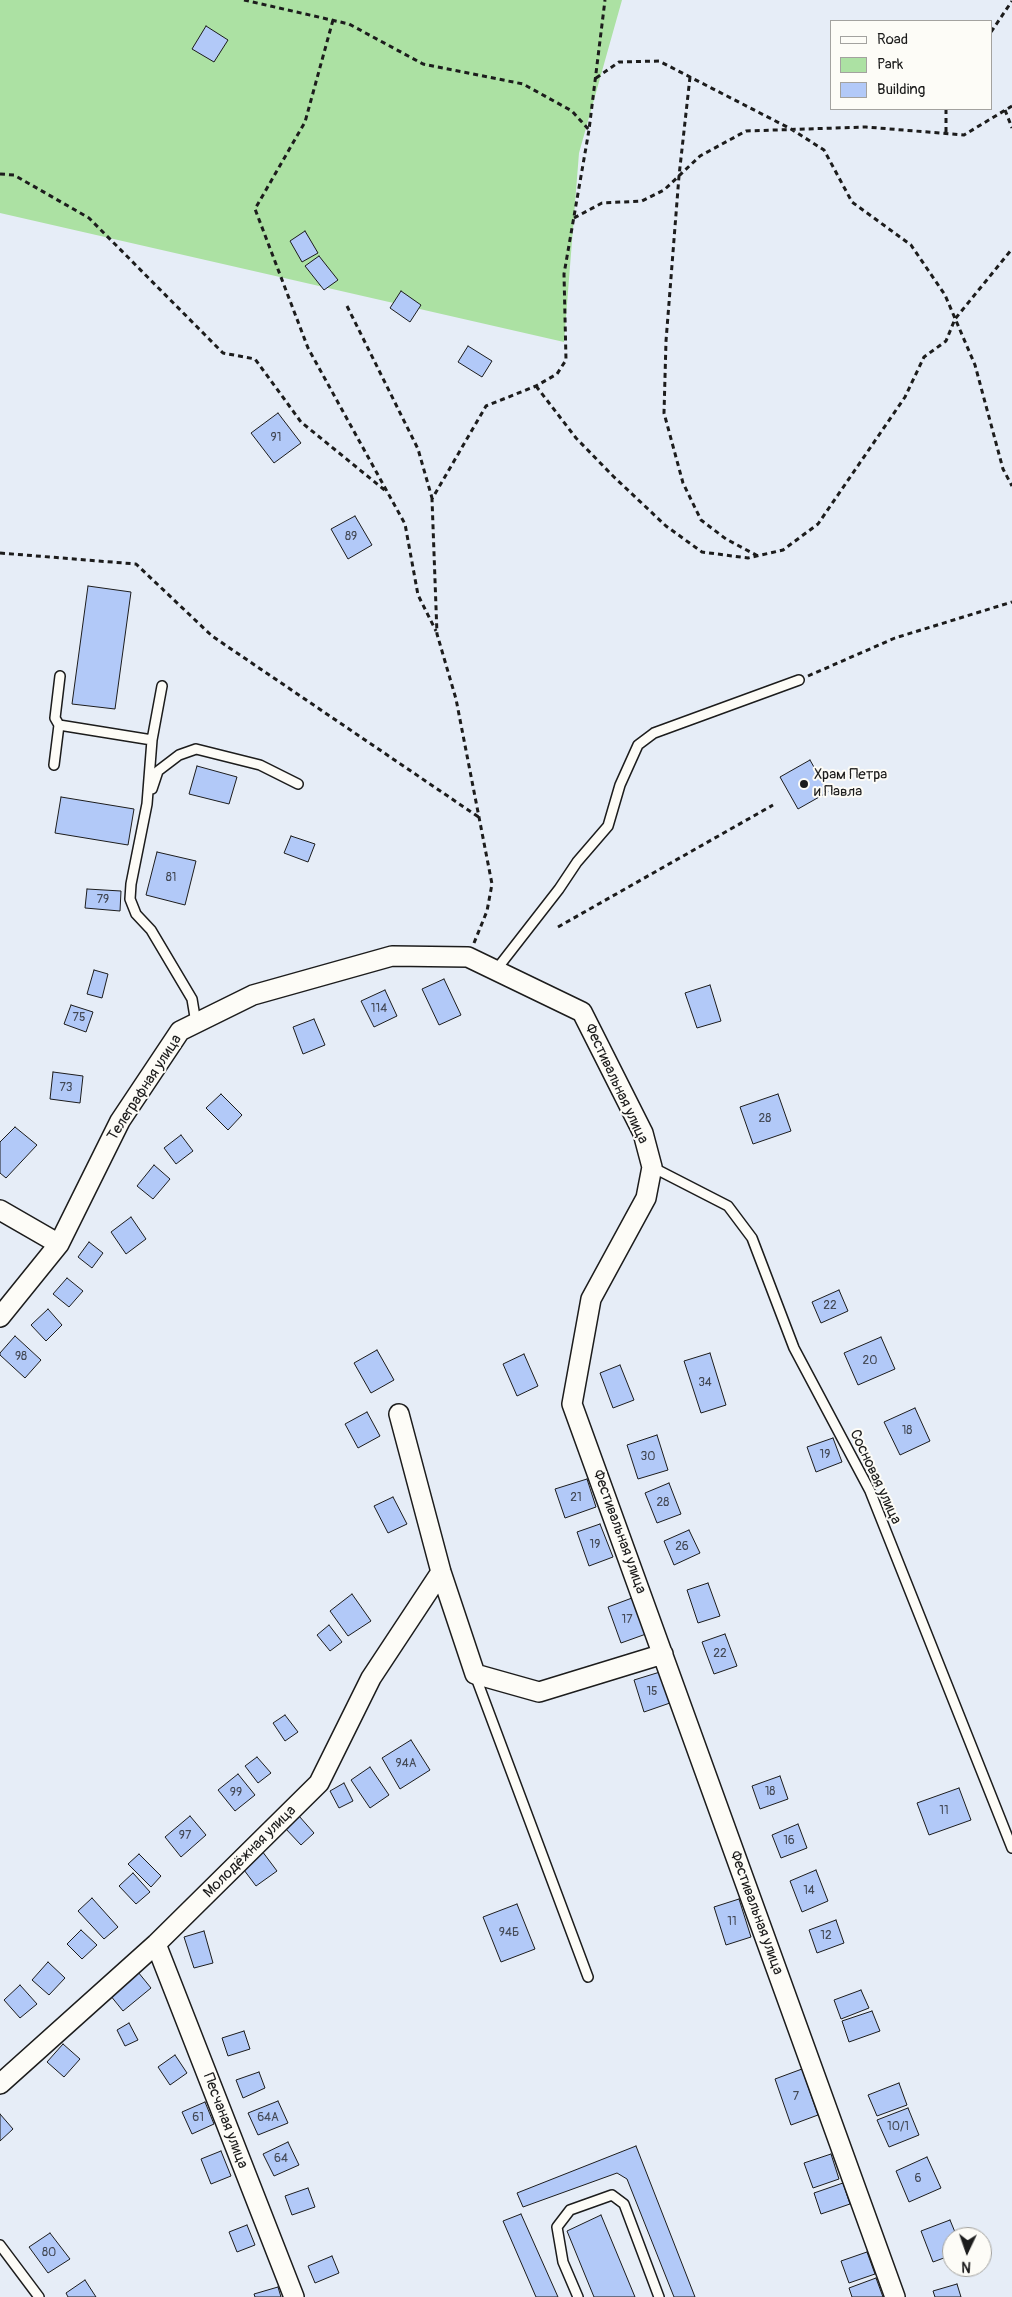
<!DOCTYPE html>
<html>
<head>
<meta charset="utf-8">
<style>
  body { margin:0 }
  #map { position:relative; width:1012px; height:2297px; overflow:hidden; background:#e6edf7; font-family:Pangolin,sans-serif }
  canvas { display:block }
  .legend { position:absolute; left:830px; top:20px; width:162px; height:90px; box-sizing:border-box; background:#fdfcf7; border:1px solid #a3a29f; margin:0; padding:6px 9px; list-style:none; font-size:15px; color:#1c1c1c }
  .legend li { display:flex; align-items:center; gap:10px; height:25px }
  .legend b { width:25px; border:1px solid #a3a29f }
  .north { position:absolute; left:942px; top:2227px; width:50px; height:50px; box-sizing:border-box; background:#fdfcf7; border:1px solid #a3a29f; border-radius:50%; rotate:183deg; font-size:14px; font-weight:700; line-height:20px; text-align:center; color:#1c1c1c }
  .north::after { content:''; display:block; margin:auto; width:18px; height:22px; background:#1c1c1c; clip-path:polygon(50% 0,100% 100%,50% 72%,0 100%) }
</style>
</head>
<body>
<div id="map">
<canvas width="1012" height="2297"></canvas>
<ul class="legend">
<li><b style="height:6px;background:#fdfcf7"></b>Road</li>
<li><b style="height:14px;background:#ace1a3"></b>Park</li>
<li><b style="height:14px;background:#b2c9f8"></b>Building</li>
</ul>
<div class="north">N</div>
</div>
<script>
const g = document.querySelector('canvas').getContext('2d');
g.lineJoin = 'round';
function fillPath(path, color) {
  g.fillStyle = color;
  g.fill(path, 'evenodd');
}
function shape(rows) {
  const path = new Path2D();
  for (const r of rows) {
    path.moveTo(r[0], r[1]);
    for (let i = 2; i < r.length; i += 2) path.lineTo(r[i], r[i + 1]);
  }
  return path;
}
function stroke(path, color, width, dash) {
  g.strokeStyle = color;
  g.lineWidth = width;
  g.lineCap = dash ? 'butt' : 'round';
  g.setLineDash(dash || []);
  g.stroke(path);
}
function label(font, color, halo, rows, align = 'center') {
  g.font = font + ' Pangolin,sans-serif';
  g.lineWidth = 4;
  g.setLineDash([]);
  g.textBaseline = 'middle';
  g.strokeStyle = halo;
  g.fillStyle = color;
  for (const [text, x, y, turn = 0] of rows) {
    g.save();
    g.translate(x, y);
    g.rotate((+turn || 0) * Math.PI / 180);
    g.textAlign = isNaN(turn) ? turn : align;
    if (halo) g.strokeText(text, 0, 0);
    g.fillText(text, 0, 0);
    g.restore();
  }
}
const green = shape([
  [0,0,622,0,579,153,564,342,0,213]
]);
const building = shape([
  [206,26,228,40,214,62,192,49,206,26],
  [305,231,318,253,302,262,290,241,305,231],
  [319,256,338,280,324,290,305,266,319,256],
  [401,291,421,305,410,322,390,308,401,291],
  [468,346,492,361,482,377,458,362,468,346],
  [278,413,301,443,274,463,251,433,278,413],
  [355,516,372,545,348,559,331,529,355,516],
  [88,586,131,592,115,709,72,704,88,586],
  [810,760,828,792,798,809,780,777,810,760],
  [197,766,237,777,229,804,189,794,197,766],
  [61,797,134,809,128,845,55,833,61,797],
  [291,836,315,844,308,862,284,853,291,836],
  [157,852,196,861,185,905,146,895,157,852],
  [87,889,121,891,120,911,85,908,87,889],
  [94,970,108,974,102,998,87,994,94,970],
  [444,979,461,1015,439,1025,422,989,444,979],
  [710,985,721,1021,697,1028,685,993,710,985],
  [385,990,397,1016,374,1027,361,1001,385,990],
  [71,1005,93,1012,86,1032,64,1024,71,1005],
  [314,1019,325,1045,303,1054,293,1027,314,1019],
  [53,1072,83,1076,80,1103,50,1099,53,1072],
  [221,1094,242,1115,228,1130,206,1108,221,1094],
  [778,1094,791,1131,753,1144,740,1107,778,1094],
  [15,1127,37,1145,6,1178,0,1173,0,1142,15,1127],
  [181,1135,193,1151,176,1164,164,1148,181,1135],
  [154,1165,170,1179,153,1199,137,1186,154,1165],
  [131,1217,146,1239,126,1254,111,1232,131,1217],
  [89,1242,103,1253,92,1268,78,1257,89,1242],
  [67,1278,83,1291,69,1307,53,1294,67,1278],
  [839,1290,848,1311,821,1323,812,1302,839,1290],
  [48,1309,62,1325,46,1341,31,1325,48,1309],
  [15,1336,41,1360,25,1378,0,1355,0,1353,15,1336],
  [881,1337,895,1369,858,1385,844,1353,881,1337],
  [377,1350,394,1380,371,1393,354,1363,377,1350],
  [710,1353,726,1405,701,1413,684,1361,710,1353],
  [524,1354,538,1386,517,1396,503,1364,524,1354],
  [620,1365,634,1400,613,1408,600,1373,620,1365],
  [915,1408,930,1441,900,1455,884,1422,915,1408],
  [367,1412,380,1436,358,1448,345,1424,367,1412],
  [657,1435,668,1470,638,1479,627,1445,657,1435],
  [833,1438,842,1462,816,1472,807,1447,833,1438],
  [587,1479,596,1507,565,1518,555,1489,587,1479],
  [669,1483,681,1514,657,1523,645,1493,669,1483],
  [393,1497,407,1524,388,1533,374,1506,393,1497],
  [600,1524,613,1557,589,1566,577,1532,600,1524],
  [689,1530,700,1553,674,1565,664,1541,689,1530],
  [708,1583,720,1616,698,1623,687,1590,708,1583],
  [352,1594,371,1621,348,1636,330,1611,352,1594],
  [632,1598,646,1634,621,1643,608,1607,632,1598],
  [329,1625,342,1642,330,1651,317,1635,329,1625],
  [725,1634,737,1666,714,1674,702,1642,725,1634],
  [660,1672,670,1703,644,1712,634,1680,660,1672],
  [285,1715,298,1732,285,1741,273,1723,285,1715],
  [411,1740,430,1770,400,1789,382,1758,411,1740],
  [257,1757,271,1773,258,1783,245,1766,257,1757],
  [370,1767,389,1795,370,1808,351,1780,370,1767],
  [238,1774,255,1795,235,1811,218,1790,238,1774],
  [780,1776,788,1799,760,1809,752,1786,780,1776],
  [344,1783,353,1801,339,1808,330,1791,344,1783],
  [959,1788,971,1820,929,1835,917,1803,959,1788],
  [190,1816,206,1835,181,1857,165,1837,190,1816],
  [299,1816,314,1833,301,1845,285,1828,299,1816],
  [798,1824,807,1848,781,1858,772,1835,798,1824],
  [262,1851,277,1871,256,1886,241,1866,262,1851],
  [139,1854,161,1876,151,1887,128,1864,139,1854],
  [816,1870,828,1901,802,1912,790,1881,816,1870],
  [133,1873,150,1892,136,1904,119,1886,133,1873],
  [92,1898,118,1927,104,1939,78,1911,92,1898],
  [739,1899,751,1937,726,1945,714,1907,739,1899],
  [517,1904,535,1949,501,1962,483,1917,517,1904],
  [836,1920,844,1943,817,1953,809,1930,836,1920],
  [81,1930,97,1945,82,1959,67,1944,81,1930],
  [204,1931,213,1963,194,1968,184,1937,204,1931],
  [48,1962,65,1978,49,1995,32,1980,48,1962],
  [138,1972,151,1988,123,2011,110,1995,138,1972],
  [20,1985,37,2004,20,2018,4,2000,20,1985],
  [861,1990,869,2008,841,2019,834,2000,861,1990],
  [872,2011,880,2031,849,2042,842,2021,872,2011],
  [129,2023,138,2040,125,2046,117,2030,129,2023],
  [244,2031,250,2049,228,2056,222,2038,244,2031],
  [63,2044,80,2059,64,2077,47,2062,63,2044],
  [175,2055,187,2073,170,2085,158,2067,175,2055],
  [802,2069,818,2115,791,2125,775,2079,802,2069],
  [259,2072,265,2088,243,2098,236,2080,259,2072],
  [899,2083,907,2105,877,2116,868,2095,899,2083],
  [278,2101,288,2123,258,2135,248,2113,278,2101],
  [205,2102,214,2124,192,2134,182,2112,205,2102],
  [908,2108,919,2135,889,2147,877,2120,908,2108],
  [0,2114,13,2129,0,2141,0,2114],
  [288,2142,299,2165,274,2176,263,2154,288,2142],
  [636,2146,695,2297,674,2297,627,2179,617,2173,523,2207,517,2193,636,2146],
  [221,2151,231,2176,211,2184,201,2159,221,2151],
  [831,2154,839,2179,813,2188,804,2163,831,2154],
  [927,2157,941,2188,909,2202,896,2171,927,2157],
  [843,2183,850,2204,821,2214,814,2193,843,2183],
  [308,2188,315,2207,292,2215,285,2196,308,2188],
  [521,2214,558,2297,536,2297,503,2221,521,2214],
  [601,2215,635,2297,594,2297,567,2231,601,2215],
  [950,2220,957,2237,952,2237,952,2255,933,2262,921,2231,950,2220],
  [247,2225,255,2245,237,2252,229,2232,247,2225],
  [50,2233,70,2259,48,2273,29,2247,50,2233],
  [867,2252,875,2274,849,2283,841,2261,867,2252],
  [332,2256,339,2273,315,2283,308,2266,332,2256],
  [876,2278,883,2297,852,2297,849,2288,876,2278],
  [85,2280,96,2297,68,2297,66,2293,85,2280],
  [957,2284,961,2297,935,2297,933,2291,957,2284],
  [278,2287,281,2297,255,2297,254,2294,278,2287]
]);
const path = shape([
  [244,0,349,24,423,64,523,84,572,111,589,130],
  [333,20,305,122,255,209,308,348,405,524,418,595,436,631],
  [991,32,1012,1],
  [690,77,679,176,666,341,664,413,683,483,701,520,726,539,758,556],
  [596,78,619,62,659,61,791,129,824,150,852,202,911,245,945,295,975,365,1003,469,1012,486],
  [946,109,946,134],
  [1005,110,1012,128],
  [0,174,14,175,89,218,223,353,255,359,301,422,387,492],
  [574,218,602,203,642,201,664,190,700,156,746,131,866,127,964,135,1012,106],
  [347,306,418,449,432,498],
  [536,386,576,438,613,476,666,526,702,552,748,558,783,550,818,524,905,397,924,357,946,341,955,319,1012,249],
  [0,553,136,564,212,636,480,818],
  [808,676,895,638,1012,602],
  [558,927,773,805],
  [474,943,487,911,492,884,456,699,437,634,432,499,486,406,536,386,557,374,566,360,564,274,589,130,605,0]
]);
const service = shape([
  [59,725,55,718,60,676],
  [152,740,162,686],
  [54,765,59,725,152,740,147,804,131,884,130,899,136,914,151,930,192,999,196,1023],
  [152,789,158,771,179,755,196,749,260,765,298,784],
  [496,970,559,889,577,862,608,826,620,785,638,745,654,733,799,680],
  [652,1167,728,1206,752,1238,794,1348,870,1491,1012,1848],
  [475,1675,588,1977],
  [0,2245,39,2297],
  [578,2297,563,2262,557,2227,570,2210,612,2195,624,2204,659,2297]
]);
const minor = shape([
  [0,1210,59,1244],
  [0,1317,59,1244,120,1121,180,1031,253,995,392,956,468,957,582,1012,643,1133,652,1167,646,1198,591,1299,572,1404,895,2297],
  [399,1414,441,1572,475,1674,539,1692,663,1654],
  [156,1944,294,2297],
  [0,2084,156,1944,319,1783,371,1678,441,1572]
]);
const markers = [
  [804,784,5,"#1c1c1c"]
];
const numberNames = [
  ["91",276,438],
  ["89",351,537],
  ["81",171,878],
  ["79",103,900],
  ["114",379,1009],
  ["75",79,1018],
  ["73",66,1088],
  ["28",765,1119],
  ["22",830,1306],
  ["98",21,1357],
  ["20",870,1361],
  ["34",705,1383],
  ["18",907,1431],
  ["19",825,1455],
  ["30",648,1457],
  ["21",576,1498],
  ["28",663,1503],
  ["19",595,1545],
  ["26",682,1547],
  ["17",627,1620],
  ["22",720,1654],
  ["15",652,1692],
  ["94А",406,1764],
  ["18",770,1792],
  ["99",236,1793],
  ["11",944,1811],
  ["97",185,1836],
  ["16",789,1841],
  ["14",809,1891],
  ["11",732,1922],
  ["94Б",509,1933],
  ["12",826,1936],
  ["7",796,2097],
  ["61",198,2118],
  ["64А",268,2118],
  ["10/1",898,2127],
  ["64",281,2159],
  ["6",918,2179],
  ["80",49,2253]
];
const poiNames = [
  ["Храм Петра",814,775],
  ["и Павла",814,792]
];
const streetNames = [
  ["Фестивальная улица",616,1084,65],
  ["Телеграфная улица",145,1088,-57],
  ["Сосновая улица",875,1477,65],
  ["Фестивальная улица",619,1532,70],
  ["Молодёжная улица",250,1852,-45],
  ["Фестивальная улица",756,1913,70],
  ["Песчаная улица",225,2121,69]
];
fillPath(green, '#ace1a3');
fillPath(building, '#b2c9f8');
stroke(building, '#1c1c1c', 1);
stroke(service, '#1c1c1c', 12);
stroke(minor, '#1c1c1c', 22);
stroke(path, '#1c1c1c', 3, [5, 4]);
stroke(service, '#fdfcf7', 9);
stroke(minor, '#fdfcf7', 19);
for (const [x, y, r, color] of markers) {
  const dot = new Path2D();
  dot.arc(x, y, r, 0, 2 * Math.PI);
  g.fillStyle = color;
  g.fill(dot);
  stroke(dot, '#fdfcf7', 2);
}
label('12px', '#424753', null, numberNames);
label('15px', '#1c1c1c', '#fdfcf7', poiNames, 'left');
label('15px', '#1c1c1c', '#fdfcf7', streetNames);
</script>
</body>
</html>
